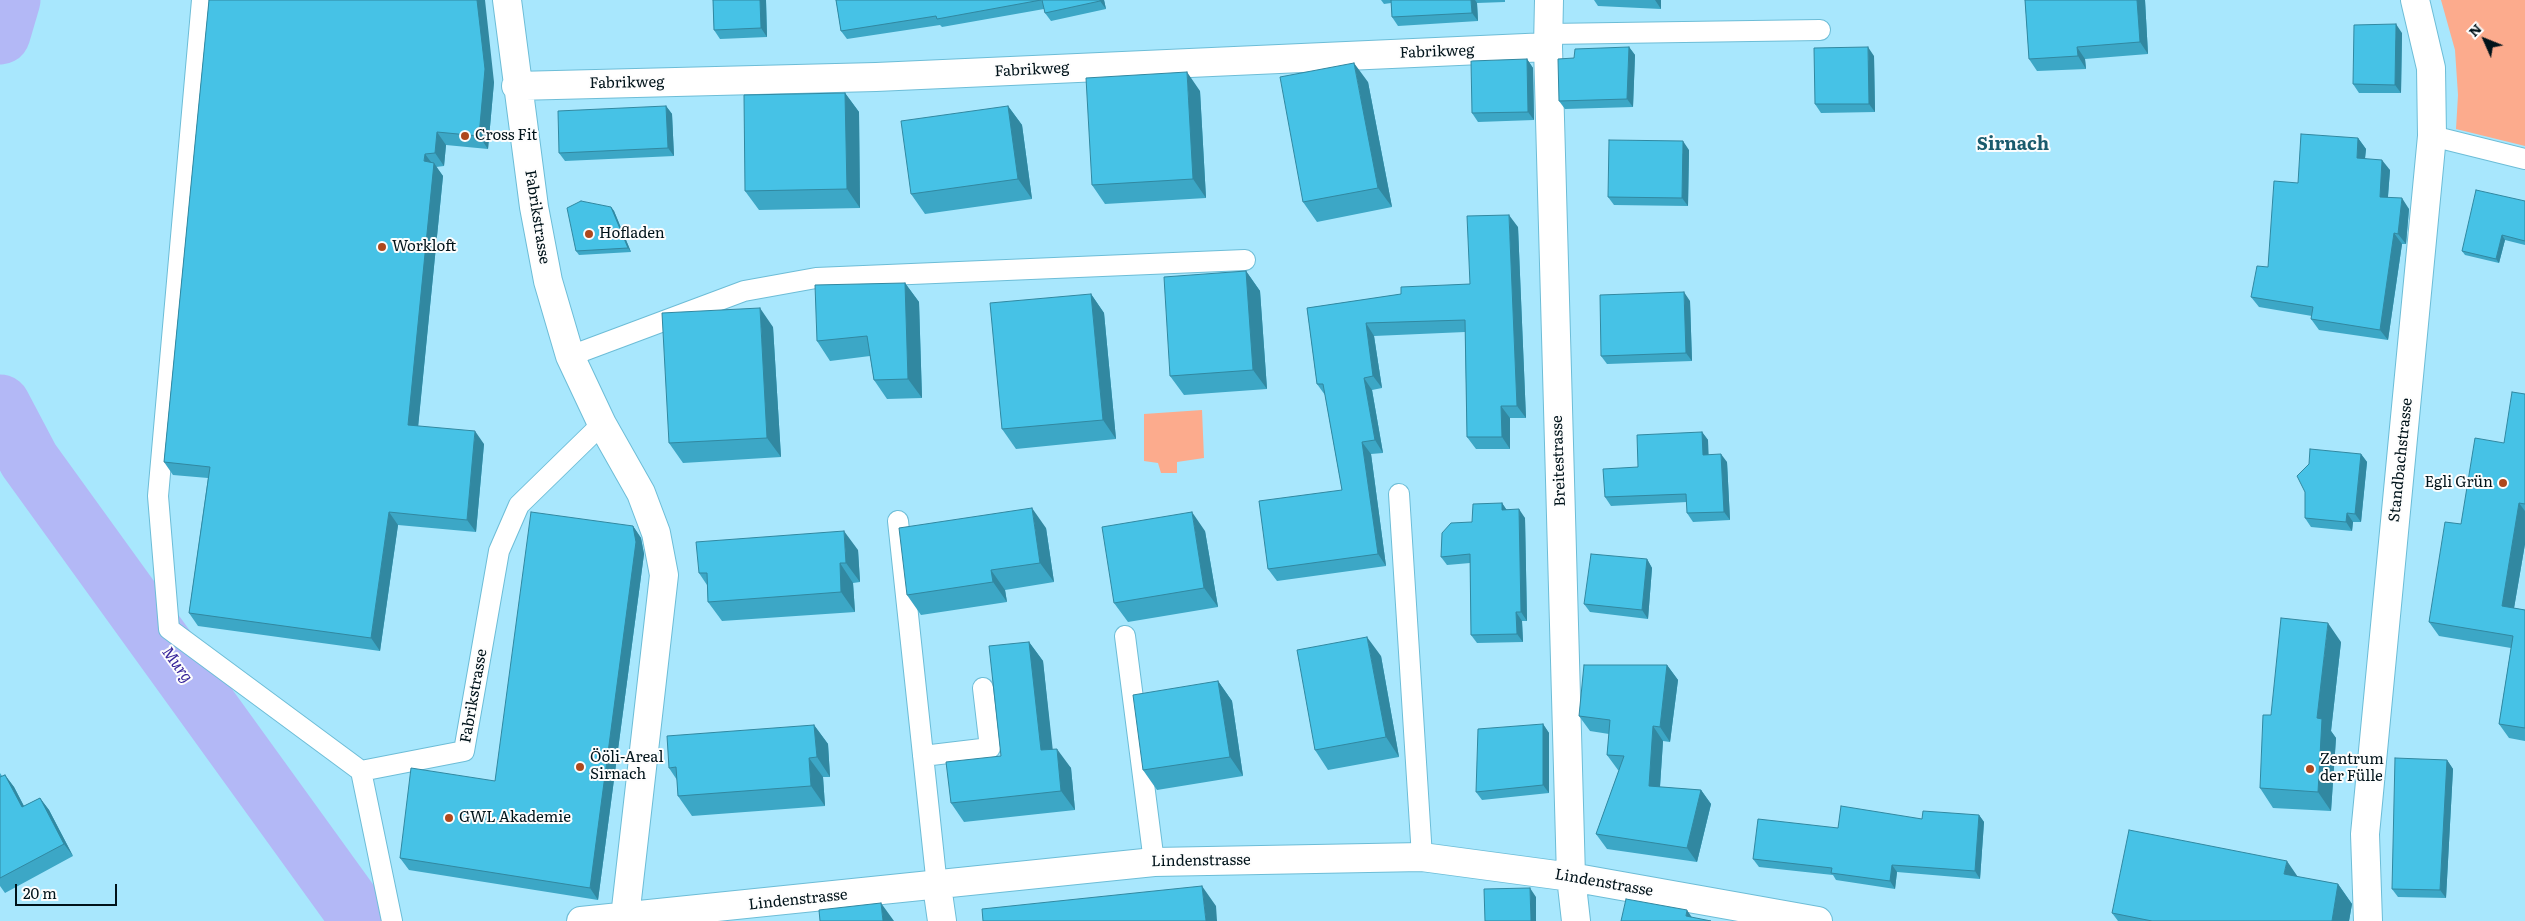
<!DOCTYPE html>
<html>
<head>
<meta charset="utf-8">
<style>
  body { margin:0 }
  #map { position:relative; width:2525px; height:921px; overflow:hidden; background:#a8e7fd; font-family:Literata,serif }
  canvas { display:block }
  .north { position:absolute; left:2460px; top:15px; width:50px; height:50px; -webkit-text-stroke:4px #fdfdfd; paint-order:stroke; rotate:314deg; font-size:14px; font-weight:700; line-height:20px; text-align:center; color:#00131a }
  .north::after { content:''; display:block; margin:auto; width:18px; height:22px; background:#00131a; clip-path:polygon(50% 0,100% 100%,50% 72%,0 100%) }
  .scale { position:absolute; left:15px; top:884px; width:102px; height:22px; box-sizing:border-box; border:2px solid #00131a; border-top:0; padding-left:6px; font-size:15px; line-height:18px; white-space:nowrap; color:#00131a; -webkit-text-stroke:4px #fdfdfd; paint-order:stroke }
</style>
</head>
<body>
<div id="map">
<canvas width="2525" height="921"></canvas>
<div class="north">N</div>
<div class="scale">20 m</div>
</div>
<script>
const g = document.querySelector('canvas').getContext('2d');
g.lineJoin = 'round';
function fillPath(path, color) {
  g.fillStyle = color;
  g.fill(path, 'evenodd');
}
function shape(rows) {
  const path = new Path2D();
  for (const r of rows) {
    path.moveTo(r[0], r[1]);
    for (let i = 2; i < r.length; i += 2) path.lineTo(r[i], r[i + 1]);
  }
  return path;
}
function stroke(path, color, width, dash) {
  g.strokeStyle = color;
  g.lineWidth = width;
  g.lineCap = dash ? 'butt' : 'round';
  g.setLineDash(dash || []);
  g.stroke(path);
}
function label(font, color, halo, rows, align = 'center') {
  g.font = font + ' Literata,serif';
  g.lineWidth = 4;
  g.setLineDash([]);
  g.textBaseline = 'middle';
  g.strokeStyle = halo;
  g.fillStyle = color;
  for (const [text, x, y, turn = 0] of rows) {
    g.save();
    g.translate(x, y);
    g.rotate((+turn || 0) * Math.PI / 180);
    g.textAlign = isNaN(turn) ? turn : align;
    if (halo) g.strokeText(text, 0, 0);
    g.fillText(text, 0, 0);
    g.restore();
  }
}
const green = shape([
  [2441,0,2525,0,2525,146,2456,129,2458,95,2455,50],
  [1202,410,1204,458,1177,462,1177,473,1161,473,1158,463,1144,461,1144,414]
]);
const river = shape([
  [0,34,10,0],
  [0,405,29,460,362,921]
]);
const service = shape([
  [202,0,158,496,169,629,361,771],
  [1548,34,1820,30],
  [2432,136,2525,159],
  [570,356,744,291,816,278,1245,260],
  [1399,494,1422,857],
  [898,521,937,886],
  [1125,636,1154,862],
  [923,756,990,748,983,688],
  [392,921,361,771,464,751,499,551,519,505,602,424]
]);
const minor = shape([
  [507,0,534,207,548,281,570,356,602,424,641,493,656,533,664,575,625,917],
  [1549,0,1548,47,1571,877,1576,921],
  [516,86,876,77,1548,47],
  [937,886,942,921],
  [581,921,1154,862,1422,857,1571,877,1818,921],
  [2368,921,2365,834,2432,136,2431,68,2415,0]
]);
const wall = shape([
  [209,0,494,82,488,149,446,145,444,166,436,167,443,176,418,426,484,444,476,532,398,525,380,651,198,626,189,613,208,478,173,475,164,462],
  [713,0,766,0,767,37,720,39,714,30],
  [836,0,1104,0,1106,9,1051,21,1045,13,1044,9,942,27,940,25,847,39,841,31],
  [1381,0,1505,0,1505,2,1477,3,1478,21,1398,26,1392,17,1391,3,1384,4],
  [1594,0,1661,0,1661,9,1598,6],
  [2025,0,2145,0,2148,54,2085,59,2086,69,2037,71,2029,59],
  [2402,33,2401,93,2359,93,2353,84],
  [1629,47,1635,55,1633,107,1565,109,1559,101,1574,58],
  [1874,56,1875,112,1821,113,1815,104],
  [1527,59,1533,68,1534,120,1478,122,1472,113],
  [1368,82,1392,207,1317,222,1303,202],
  [1200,91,1206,198,1105,204,1092,185],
  [845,93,859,112,860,208,759,210,745,191],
  [666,106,672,114,674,156,565,161,559,153],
  [1008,106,1022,125,1032,199,925,214,911,194],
  [2358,138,2366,149,2365,158,2390,170,2388,197,2409,209,2406,244,2402,244,2388,340,2319,330,2311,319,2312,316,2259,307,2251,297,2268,267,2298,183],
  [1689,150,1688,206,1614,205,1608,197],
  [2525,201,2525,245,2505,240,2499,263,2465,255,2462,251],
  [611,207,614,211,631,252,579,255,576,251],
  [1518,227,1526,418,1510,418,1510,449,1476,449,1467,437,1465,332,1374,336,1382,388,1372,390,1383,453,1371,454,1386,566,1277,581,1268,569,1342,490,1325,395,1317,384,1307,308,1470,284],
  [1246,271,1260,291,1267,389,1184,395,1170,376],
  [905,283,919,302,922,398,887,399,874,380,870,356,830,361,817,341],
  [1091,294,1104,313,1116,439,1016,449,1002,429],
  [1690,301,1692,361,1607,364,1601,356],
  [773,327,781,457,683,463,669,443],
  [2525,394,2525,544,2514,608,2525,610,2525,741,2509,738,2499,724,2511,648,2439,636,2429,622,2461,524,2504,443],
  [1702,432,1708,440,1708,455,1727,462,1730,520,1693,522,1687,513,1687,502,1611,506,1605,497,1638,467],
  [2361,454,2367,462,2361,522,2353,522,2352,531,2311,527,2305,518],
  [1502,503,1506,509,1525,518,1527,621,1522,621,1523,642,1477,643,1471,635,1470,563,1447,565,1441,557,1472,522],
  [633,526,641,538,644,554,598,900,409,870,400,858,495,781],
  [1046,528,1054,582,1005,590,1007,602,921,615,907,595],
  [1205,531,1218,607,1128,622,1114,603],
  [858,550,860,582,853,583,855,612,722,621,708,602,707,585,699,573],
  [1647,559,1652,568,1648,619,1590,612,1584,604],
  [1029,642,1043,661,1052,749,1071,768,1075,810,964,822,951,803,1001,756],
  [2341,642,2331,731,2336,738,2331,811,2273,808,2260,788,2271,715],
  [1381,656,1399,757,1328,770,1315,750],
  [1667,665,1678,680,1670,742,1663,741,1660,787,1701,790,1711,804,1697,862,1607,849,1596,834,1619,770,1618,770,1607,755,1609,734,1590,731,1579,716],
  [1218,681,1232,701,1243,776,1157,790,1143,770],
  [1543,724,1549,733,1549,793,1482,800,1476,792],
  [814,725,828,744,830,777,823,777,825,806,692,816,678,796,677,780,669,768],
  [2447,760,2453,769,2446,898,2398,897,2392,889],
  [0,773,2,776,5,775,14,787,24,806,40,798,49,810,73,856,5,893,0,886],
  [1979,815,1984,822,1980,879,1897,872,1895,889,1836,880,1833,875,1759,867,1753,859,1838,828,1922,819],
  [2298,877,2338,884,2352,904,2349,921,2118,921,2112,913]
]);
const shadedWall = shape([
  [477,0,485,0,494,82,488,149,479,136],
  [760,0,766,0,767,37,761,28],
  [1100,0,1104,0,1106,9,1100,1],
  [1471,0,1475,0,1477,3,1478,21,1472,13],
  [1655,0,1661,0,1661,9],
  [2137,0,2145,0,2148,54,2140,42],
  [2396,24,2402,33,2401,93,2395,85],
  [1629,47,1635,55,1633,107,1627,99],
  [1868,47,1874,56,1875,112,1869,104],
  [2077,47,2085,59,2086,69,2078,56],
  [1527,59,1533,68,1534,120,1528,112],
  [1354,63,1368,82,1392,207,1378,188],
  [1187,72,1200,91,1206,198,1193,179],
  [845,93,859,112,860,208,847,189],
  [666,106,672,114,674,156,668,148],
  [1008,106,1022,125,1032,199,1018,179],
  [437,132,446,145,444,166,435,153],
  [2358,138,2366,149,2364,168,2357,158],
  [1683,141,1689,150,1688,206,1682,198],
  [425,154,434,166,434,163,443,176,417,438,408,425],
  [2382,160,2390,170,2387,208,2380,197],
  [2402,198,2409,209,2406,244,2398,234],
  [611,207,614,211,631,252,628,248],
  [1509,215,1518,227,1526,418,1517,406],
  [2394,233,2402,244,2388,340,2380,330],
  [2502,235,2505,240,2499,263,2496,259],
  [1246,271,1260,291,1267,389,1253,370],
  [905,283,919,302,922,398,908,379],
  [1684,292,1690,301,1692,361,1686,353],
  [1091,294,1104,313,1116,439,1103,420],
  [760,308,773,327,781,457,767,438],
  [1366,323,1374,336,1382,388,1373,376],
  [1364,378,1372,390,1383,453,1375,440],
  [1501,406,1510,418,1510,449,1502,437],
  [475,431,484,444,476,532,467,520],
  [1702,432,1708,440,1709,463,1703,455],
  [1362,442,1371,454,1386,566,1378,554],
  [1721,454,1727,462,1730,520,1724,512],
  [2361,454,2367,462,2361,522,2355,514],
  [1502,503,1508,512,1502,510],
  [2519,503,2525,511,2525,544,2512,620,2502,606],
  [1032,508,1046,528,1054,582,1040,563],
  [1519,509,1525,518,1527,621,1521,612],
  [389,512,398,525,380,651,371,638],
  [1192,512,1205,531,1218,607,1204,588],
  [2347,513,2353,522,2352,531,2346,522],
  [633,526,641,538,644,554,598,900,590,888],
  [844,531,858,550,860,582,846,563],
  [1647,559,1652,568,1648,619,1642,610],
  [840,563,853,583,855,612,841,592],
  [991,570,1005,590,1007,602,993,582],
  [1516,612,1522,621,1523,642,1517,634],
  [2328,623,2341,642,2331,731,2336,738,2331,811,2318,792,2317,718],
  [1367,637,1381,656,1399,757,1386,737],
  [1029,642,1043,661,1055,770,1041,750],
  [1667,665,1678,680,1670,742,1660,727],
  [1218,681,1232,701,1243,776,1230,757],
  [1543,724,1549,733,1549,793,1543,785],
  [814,725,828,744,830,777,817,757],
  [1653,726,1663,741,1659,801,1649,786],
  [1057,749,1071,768,1075,810,1061,791],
  [809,758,823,777,825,806,811,786],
  [2447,760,2453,769,2446,898,2440,890],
  [5,775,14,787,31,820,22,807],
  [1701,790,1711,804,1697,862,1687,848],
  [40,798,49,810,73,856,64,844],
  [1979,815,1984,822,1980,879,1975,871],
  [2287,861,2300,880,2284,874],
  [1892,865,1897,872,1895,889,1890,881],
  [2338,884,2352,904,2349,921,2332,921],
  [1202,886,1216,906,1217,921,1206,921],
  [1530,888,1536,897,1536,921,1531,921],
  [881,903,894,921,883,921],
  [1687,910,1693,919,1686,916]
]);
const building = shape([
  [209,0,477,0,485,69,479,136,437,132,435,153,425,154,424,161,434,163,408,425,475,431,467,520,389,512,371,638,189,613,210,467,164,462,209,0],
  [713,0,760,0,761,28,714,30,713,0],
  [836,0,1041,0,937,19,936,16,841,31,836,0],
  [1042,0,1100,0,1100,1,1045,13,1042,0],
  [1391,0,1471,0,1472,13,1392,17,1391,0],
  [2025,0,2137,0,2140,42,2077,47,2078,56,2029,59,2025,0],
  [2396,24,2395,85,2353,84,2354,25,2396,24],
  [1629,47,1627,99,1559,101,1558,59,1574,58,1575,49,1629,47],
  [1868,47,1869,104,1815,104,1814,48,1868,47],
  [1527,59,1528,112,1472,113,1471,61,1527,59],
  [1354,63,1378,188,1303,202,1280,77,1354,63],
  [1187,72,1193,179,1092,185,1086,78,1187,72],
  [845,93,847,189,745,191,744,95,845,93],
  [666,106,668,148,559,153,558,111,666,106],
  [1008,106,1018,179,911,194,901,121,1008,106],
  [2301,134,2358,138,2357,158,2382,160,2380,197,2402,198,2398,234,2394,233,2380,330,2311,319,2313,307,2251,297,2257,266,2268,267,2274,181,2298,183,2301,134],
  [1609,140,1683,141,1682,198,1608,197,1609,140],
  [2476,190,2525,201,2525,241,2502,235,2496,259,2462,251,2476,190],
  [581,201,611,207,628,248,576,251,567,208,581,201],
  [1509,215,1517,406,1501,406,1502,437,1467,437,1465,320,1366,323,1373,376,1364,378,1375,440,1362,442,1378,554,1268,569,1259,501,1342,490,1323,384,1317,384,1307,308,1401,294,1401,287,1470,284,1467,216,1509,215],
  [1246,271,1253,370,1170,376,1164,277,1246,271],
  [905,283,908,379,874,380,867,336,817,341,815,285,905,283],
  [1684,292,1686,353,1601,356,1600,295,1684,292],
  [1091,294,1103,420,1002,429,990,303,1091,294],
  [760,308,767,438,669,443,662,313,760,308],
  [2512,392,2525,394,2525,504,2519,503,2502,606,2525,610,2525,728,2499,724,2513,636,2429,622,2445,522,2461,524,2475,438,2504,443,2512,392],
  [1702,432,1703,455,1721,454,1724,512,1687,513,1686,494,1605,497,1603,469,1638,467,1637,435,1702,432],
  [2310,449,2361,454,2355,514,2347,513,2346,522,2305,518,2305,492,2297,476,2309,464,2310,449],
  [1502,503,1502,510,1519,509,1521,612,1516,612,1517,634,1471,635,1470,554,1441,557,1442,533,1451,523,1472,522,1473,504,1502,503],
  [1032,508,1040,563,991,570,993,582,907,595,899,528,1032,508],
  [531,512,633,526,636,542,590,888,400,858,411,768,495,781,531,512],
  [1192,512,1204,588,1114,603,1102,527,1192,512],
  [844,531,846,563,840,563,841,592,708,602,707,573,699,573,696,542,844,531],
  [1591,554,1647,559,1642,610,1584,604,1591,554],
  [2281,618,2328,623,2317,718,2322,719,2318,792,2260,788,2263,715,2271,715,2281,618],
  [1367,637,1386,737,1315,750,1297,650,1367,637],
  [1029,642,1041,750,1057,749,1061,791,951,803,946,762,1001,756,989,646,1029,642],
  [1584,665,1667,665,1660,727,1653,726,1649,786,1701,790,1687,848,1596,834,1624,756,1607,755,1610,720,1579,716,1584,665],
  [1218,681,1230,757,1143,770,1133,695,1218,681],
  [1543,724,1543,785,1476,792,1478,729,1543,724],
  [814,725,817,757,809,758,811,786,678,796,676,767,669,768,667,736,814,725],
  [2395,758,2447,760,2440,890,2392,889,2395,758],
  [5,775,22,807,40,798,64,844,0,878,0,777,5,775],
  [1841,806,1922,819,1923,811,1979,815,1975,871,1892,865,1890,881,1831,873,1832,868,1753,859,1758,819,1838,828,1841,806],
  [2129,830,2287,861,2284,874,2338,884,2332,921,2152,921,2112,913,2129,830],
  [1202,886,1206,921,983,921,982,909,1202,886],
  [1530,888,1531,921,1485,921,1484,889,1530,888],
  [1626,899,1687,910,1686,916,1711,921,1621,921,1626,899],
  [881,903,883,921,820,921,819,910,881,903]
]);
const markers = [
  [465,136,5,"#ae481d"],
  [589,234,5,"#ae481d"],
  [382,247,5,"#ae481d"],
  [2503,483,5,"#ae481d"],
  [580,767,5,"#ae481d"],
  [2310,769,5,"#ae481d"],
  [449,818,5,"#ae481d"]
];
const streetNames = [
  ["Fabrikweg",1437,52,-2],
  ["Fabrikweg",1032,70,-3],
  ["Fabrikweg",627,83,-1],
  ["Fabrikstrasse",537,217,81],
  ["Standbachstrasse",2401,460,-84],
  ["Breitestrasse",1559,461,-92],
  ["Fabrikstrasse",474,696,-80],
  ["Lindenstrasse",1201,861,-1],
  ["Lindenstrasse",1604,883,10],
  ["Lindenstrasse",798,900,-6]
];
const poiNames = [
  ["Cross Fit",475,136],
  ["Hofladen",599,234],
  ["Workloft",392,247],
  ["Egli Grün",2493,483,"right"],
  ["Ööli-Areal",590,758],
  ["Sirnach",590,775],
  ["Zentrum",2320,760],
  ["der Fülle",2320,777],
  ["GWL Akademie",459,818]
];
const waterNames = [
  ["Murg",177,665,54]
];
const quarterNames = [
  ["Sirnach",2013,145]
];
fillPath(green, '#fcab8d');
stroke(river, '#b3b8f6', 61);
stroke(service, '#6dbdd7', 22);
stroke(minor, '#6dbdd7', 30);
stroke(service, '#fff', 20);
stroke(minor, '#fff', 28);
fillPath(wall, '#3ca7c6');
fillPath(shadedWall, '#3188a1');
fillPath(building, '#46c2e6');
stroke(building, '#3188a1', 1);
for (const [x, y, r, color] of markers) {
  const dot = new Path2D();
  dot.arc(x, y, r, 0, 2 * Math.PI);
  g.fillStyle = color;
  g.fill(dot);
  stroke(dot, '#fdfdfd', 2);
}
label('15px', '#00131a', '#fdfdfd', streetNames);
label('15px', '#00131a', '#fdfdfd', poiNames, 'left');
label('italic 16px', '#39269b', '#fdfdfd', waterNames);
label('bold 18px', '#1a5b6d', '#fdfdfd', quarterNames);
</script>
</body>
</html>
